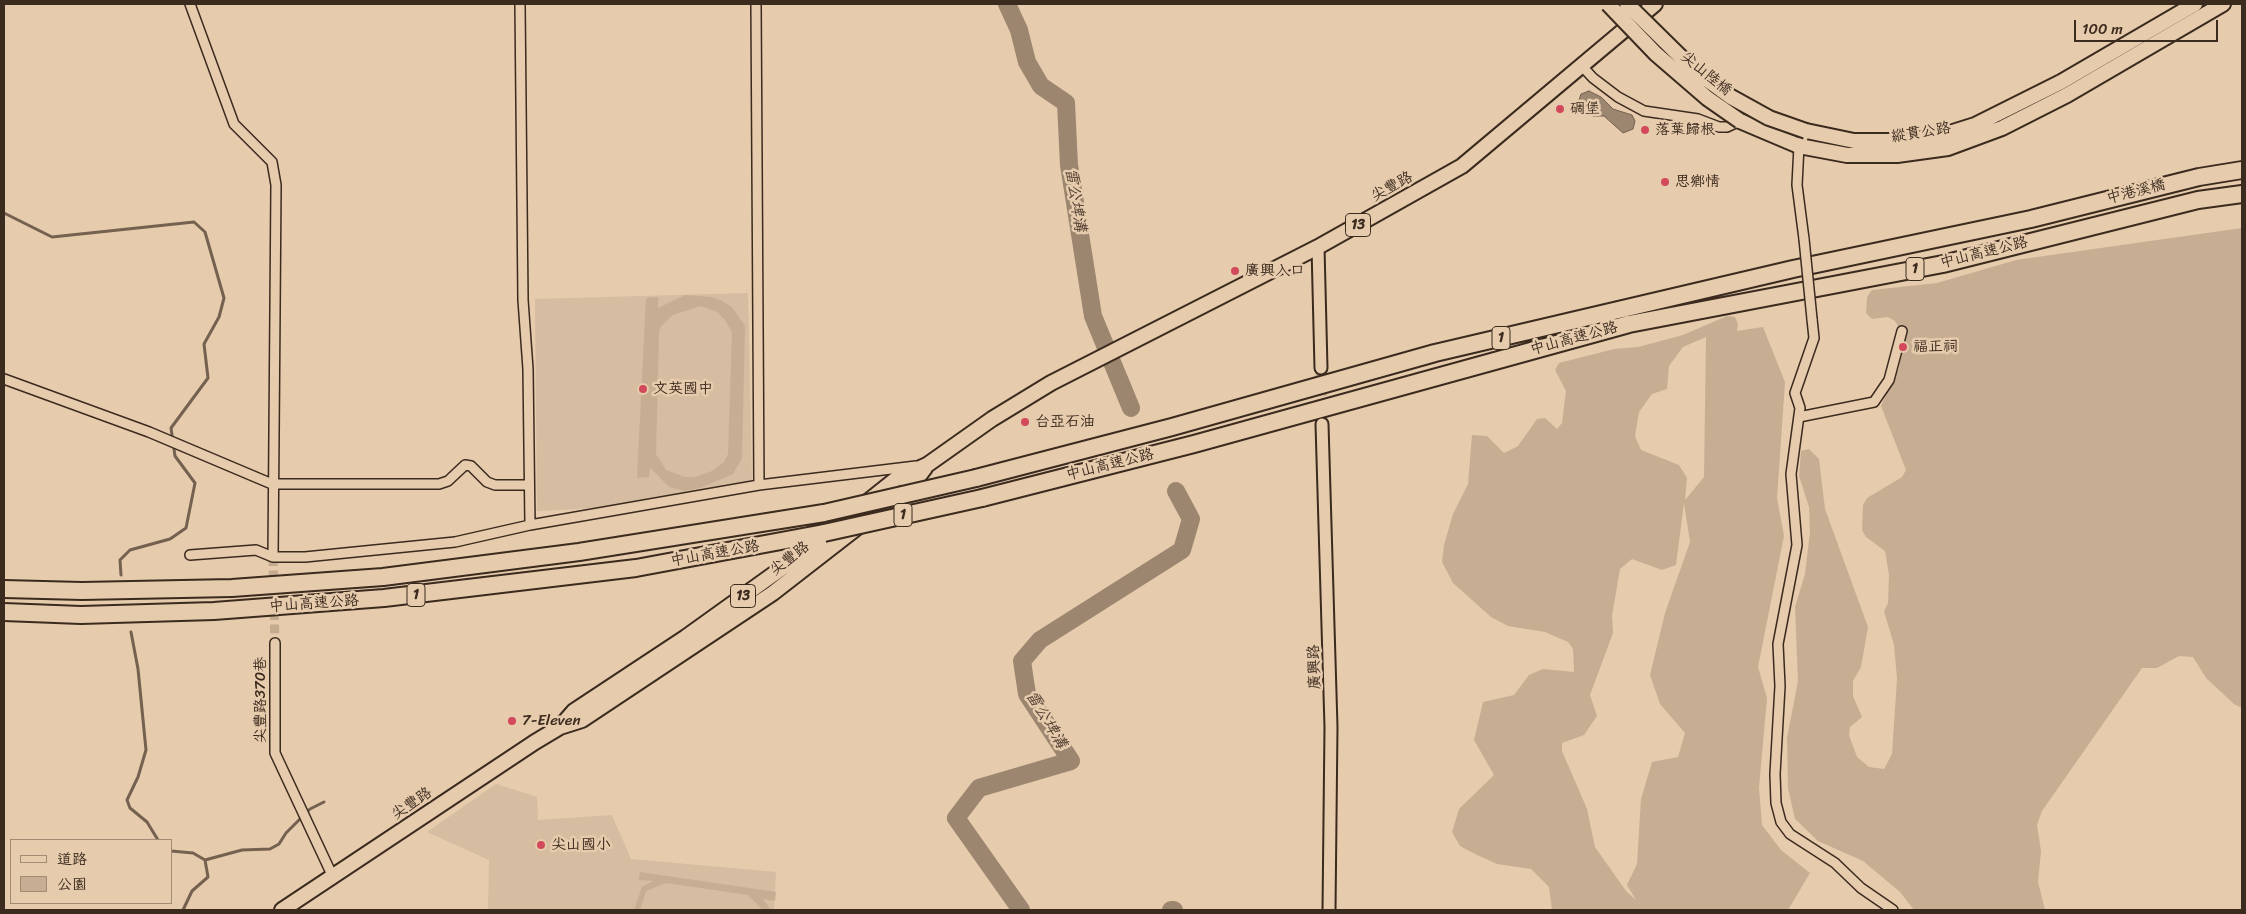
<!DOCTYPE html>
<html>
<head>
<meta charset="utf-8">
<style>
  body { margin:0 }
  #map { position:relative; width:2246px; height:914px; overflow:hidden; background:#e6cbad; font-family:Sriracha,"LXGW WenKai TC",sans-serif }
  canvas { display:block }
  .frame { position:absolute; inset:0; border:5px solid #3b2a1e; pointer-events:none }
  .legend { position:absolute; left:10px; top:839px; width:162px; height:65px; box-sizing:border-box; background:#e6cbad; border:1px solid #a28b74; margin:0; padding:6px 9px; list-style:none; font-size:15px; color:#3b2a1e }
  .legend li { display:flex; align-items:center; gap:10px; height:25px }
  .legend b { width:25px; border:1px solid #a28b74 }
  .scale { position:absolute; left:2074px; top:20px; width:144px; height:22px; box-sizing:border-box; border:2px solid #3b2a1e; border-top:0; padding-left:6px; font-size:15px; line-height:18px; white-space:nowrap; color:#3b2a1e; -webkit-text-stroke:4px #e6cbad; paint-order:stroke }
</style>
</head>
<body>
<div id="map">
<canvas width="2246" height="914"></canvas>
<div class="frame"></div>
<ul class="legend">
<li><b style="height:6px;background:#e6cbad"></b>道路</li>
<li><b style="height:14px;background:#c7ae93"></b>公園</li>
</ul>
<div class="scale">100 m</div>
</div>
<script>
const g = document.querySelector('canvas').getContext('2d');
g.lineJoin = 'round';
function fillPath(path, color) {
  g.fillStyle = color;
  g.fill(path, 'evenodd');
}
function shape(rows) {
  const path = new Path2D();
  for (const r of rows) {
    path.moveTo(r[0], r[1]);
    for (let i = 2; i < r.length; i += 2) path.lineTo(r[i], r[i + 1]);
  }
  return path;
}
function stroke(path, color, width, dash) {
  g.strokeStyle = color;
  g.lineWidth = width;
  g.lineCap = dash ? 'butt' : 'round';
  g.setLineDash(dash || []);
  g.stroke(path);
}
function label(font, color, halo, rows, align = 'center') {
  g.font = font + ' Sriracha,"LXGW WenKai TC",sans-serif';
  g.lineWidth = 5;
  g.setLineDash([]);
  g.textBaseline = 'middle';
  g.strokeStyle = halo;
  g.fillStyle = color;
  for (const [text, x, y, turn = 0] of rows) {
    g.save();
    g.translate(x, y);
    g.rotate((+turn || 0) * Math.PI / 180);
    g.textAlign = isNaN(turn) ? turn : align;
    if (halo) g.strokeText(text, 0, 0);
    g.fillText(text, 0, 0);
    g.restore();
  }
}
const built = shape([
  [748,293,752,480,598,508,537,511,535,299],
  [496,784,537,797,538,820,612,815,631,859,776,872,774,910,488,910,489,860,427,832]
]);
const green = shape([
  [2242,228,2242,708,2234,704,2206,678,2193,657,2179,656,2157,668,2142,668,2042,811,2037,825,2041,851,2038,882,2045,910,1914,910,1900,892,1863,861,1818,841,1795,819,1788,788,1787,738,1798,681,1795,607,1805,574,1810,532,1809,507,1799,476,1801,451,1809,449,1819,459,1825,509,1868,627,1861,667,1853,681,1853,696,1862,717,1850,727,1849,735,1857,757,1869,767,1884,769,1892,754,1897,679,1894,645,1884,611,1888,603,1889,575,1885,551,1866,537,1862,530,1863,505,1867,498,1902,477,1906,470,1881,406,1899,368,1903,335,1895,321,1888,317,1872,319,1866,313,1867,297,1872,290,1937,283,2016,260],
  [685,295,711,297,722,301,732,307,745,326,742,458,733,474,700,488,684,491,669,487,650,467,649,477,637,478,646,298,658,297,658,308],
  [701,306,717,312,725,320,732,332,728,454,724,462,712,471,695,477,685,477,666,470,656,454,659,333,661,326,673,315],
  [1727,316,1735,317,1738,324,1737,331,1763,327,1785,382,1777,498,1784,536,1758,667,1767,698,1759,788,1762,825,1781,850,1810,873,1788,910,1552,910,1549,887,1531,869,1497,864,1475,854,1460,846,1452,832,1459,809,1494,775,1474,740,1483,702,1514,695,1529,675,1543,669,1574,672,1573,649,1568,642,1545,632,1508,626,1491,617,1453,583,1442,562,1444,545,1453,514,1468,484,1472,435,1487,436,1504,453,1518,446,1537,419,1545,418,1557,429,1562,423,1566,391,1555,370,1559,363,1614,349,1638,347,1683,335],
  [1706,337,1704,477,1685,500,1687,478,1679,465,1641,450,1635,436,1639,412,1652,394,1667,389,1669,366,1683,347],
  [1684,503,1690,542,1665,613,1650,675,1660,704,1685,733,1678,757,1652,762,1641,799,1637,864,1627,885,1636,900,1626,891,1595,847,1587,809,1562,751,1562,743,1584,735,1597,716,1590,695,1613,633,1612,616,1620,569,1632,559,1662,570,1676,565],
  [640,872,776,892,775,901,763,899,771,910,763,910,748,895,666,883,646,891,640,910,634,910,642,887,653,881,639,880]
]);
const water = shape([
  [1589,91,1601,97,1613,109,1632,115,1635,121,1633,129,1623,133,1604,116,1593,116,1583,112,1579,100,1581,94,1589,91]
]);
const stream = shape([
  [4,213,52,237,194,222,205,232,224,298,219,317,204,344,208,378,171,428,175,456,195,483,186,528,170,539,130,550,120,560,121,575],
  [131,632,138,669,146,750,138,777,127,800,130,808,147,822,158,840],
  [171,851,193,853,205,860,242,850,270,849,279,844,286,833,310,809,324,802],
  [183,910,192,891,208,877,205,860]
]);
const river = shape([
  [1007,4,1019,30,1027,62,1041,86,1066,103,1069,165,1093,316,1131,408],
  [1021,910,956,818,979,788,1071,761,1027,694,1022,661,1040,640,1182,550,1191,519,1176,491],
  [1171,910,1174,910]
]);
const minorTunnel = shape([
  [273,557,275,643]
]);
const tertiaryTunnel = shape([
  [1321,368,1322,424]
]);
const minor = shape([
  [190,4,234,124,272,162,276,185,273,557],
  [520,4,523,300,528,369,530,525],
  [756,4,759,485],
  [1581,65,1593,78,1618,97,1644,111,1698,119,1719,127,1727,127,1740,121],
  [1804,239,1797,185,1799,146,1806,131],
  [1812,319,1814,338,1795,393,1800,408,1791,474,1797,545,1778,644,1780,686,1775,774,1776,803,1781,822,1790,834,1835,863,1861,888,1893,910],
  [4,379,149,432,272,484,439,484,448,481,465,465,471,466,487,482,495,485,529,485],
  [1799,417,1874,402,1889,380,1902,331],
  [190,555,256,550,273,557,305,557,455,542,530,525,759,485,916,466],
  [275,643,275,753,333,877]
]);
const tertiary = shape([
  [1318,247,1321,368],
  [1322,424,1331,727,1329,910]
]);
const primary = shape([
  [1740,121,1799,146,1847,155,1897,155,1948,148,2002,128,2067,95,2223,4],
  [1806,131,1854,141,1906,141,1937,137,1975,125,2061,82,2195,4],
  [560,727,574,711,686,637,803,553,896,479,927,465,992,419,1051,383,1318,247,1462,166,1655,4],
  [282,910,535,742,560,727,582,720,773,593,912,485,925,468]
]);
const motorway = shape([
  [976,478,1172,427,1435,353,1793,269,2031,219,2199,177,2242,170],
  [982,498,1194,444,1629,324,1943,264,2198,200,2242,194],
  [4,589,82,591,232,588,383,577,579,552,824,513],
  [4,612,81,615,214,611,384,598,636,568,824,533]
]);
const minorBridge = shape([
  [1804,239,1812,319]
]);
const primaryBridge = shape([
  [1608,4,1656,54,1707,98,1740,121],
  [1627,4,1694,70,1731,97,1769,118,1806,131]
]);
const motorwayBridge = shape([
  [824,513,976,478],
  [824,533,982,498]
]);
const markers = [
  [1560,109,5,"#d1495b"],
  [1645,130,5,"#d1495b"],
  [1665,182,5,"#d1495b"],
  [1235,271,5,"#d1495b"],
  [1903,347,5,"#d1495b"],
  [643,389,5,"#d1495b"],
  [1025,422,5,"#d1495b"],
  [512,721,5,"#d1495b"],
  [541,845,5,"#d1495b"]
];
const shields = [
  [1358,225,25],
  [1915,269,18],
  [1501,338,18],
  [903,515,18],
  [416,595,18],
  [743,596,25]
];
const shieldNames = [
  ["13",1358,225],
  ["1",1915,269],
  ["1",1501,338],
  ["1",903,515],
  ["1",416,595],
  ["13",743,596]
];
const streetNames = [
  ["尖山陸橋",1706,74,39],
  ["縱貫公路",1921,133,-9],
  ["尖豐路",1392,187,-29],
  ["中港溪橋",2136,192,-14],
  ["中山高速公路",1984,253,-14],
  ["中山高速公路",1574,339,-15],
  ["中山高速公路",1110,465,-14],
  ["中山高速公路",715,554,-10],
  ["尖豐路",790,559,-38],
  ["中山高速公路",314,604,-4],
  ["廣興路",1315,667,-92],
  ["尖豐路370巷",261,700,-90],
  ["尖豐路",412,804,-34]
];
const poiNames = [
  ["碉堡",1570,109],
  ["落葉歸根",1655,130],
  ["思鄉情",1675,182],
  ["廣興入口",1245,271],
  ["福正祠",1913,347],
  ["文英國中",653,389],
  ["台亞石油",1035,422],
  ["7-Eleven",522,721],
  ["尖山國小",551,845]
];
const waterNames = [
  ["雷公埤溝",1075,200,81],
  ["雷公埤溝",1046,720,59]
];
fillPath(built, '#d6bca0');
fillPath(green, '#c7ae93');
fillPath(water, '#9c866f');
stroke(water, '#75614f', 1);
stroke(stream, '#75614f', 3);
stroke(river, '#9c866f', 18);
stroke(minorTunnel, '#c4ab90', 9, [9, 4.5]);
stroke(tertiaryTunnel, '#c4ab90', 11, [11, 5.5]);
stroke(minor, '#3b2a1e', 12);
stroke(tertiary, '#3b2a1e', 15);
stroke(primary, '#3b2a1e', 18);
stroke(motorway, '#3b2a1e', 20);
stroke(minor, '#e6cbad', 9);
stroke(tertiary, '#e6cbad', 11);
stroke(primary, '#e6cbad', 14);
stroke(motorway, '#e6cbad', 16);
stroke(minorBridge, '#3b2a1e', 12, []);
stroke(primaryBridge, '#3b2a1e', 18, []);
stroke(motorwayBridge, '#3b2a1e', 20, []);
stroke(minorBridge, '#e6cbad', 9);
stroke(primaryBridge, '#e6cbad', 14);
stroke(motorwayBridge, '#e6cbad', 16);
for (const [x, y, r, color] of markers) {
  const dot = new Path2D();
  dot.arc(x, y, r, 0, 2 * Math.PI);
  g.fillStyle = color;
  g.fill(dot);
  stroke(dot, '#e6cbad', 2);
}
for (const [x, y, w] of shields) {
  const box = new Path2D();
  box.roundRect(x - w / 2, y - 11.5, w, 23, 4);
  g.fillStyle = '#e6cbad';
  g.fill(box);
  stroke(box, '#3b2a1e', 1);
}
label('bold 14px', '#3b2a1e', null, shieldNames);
label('15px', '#3b2a1e', '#e6cbad', streetNames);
label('15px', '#3b2a1e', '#e6cbad', poiNames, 'left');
label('italic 16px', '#4e3c2e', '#e6cbad', waterNames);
</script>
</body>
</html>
